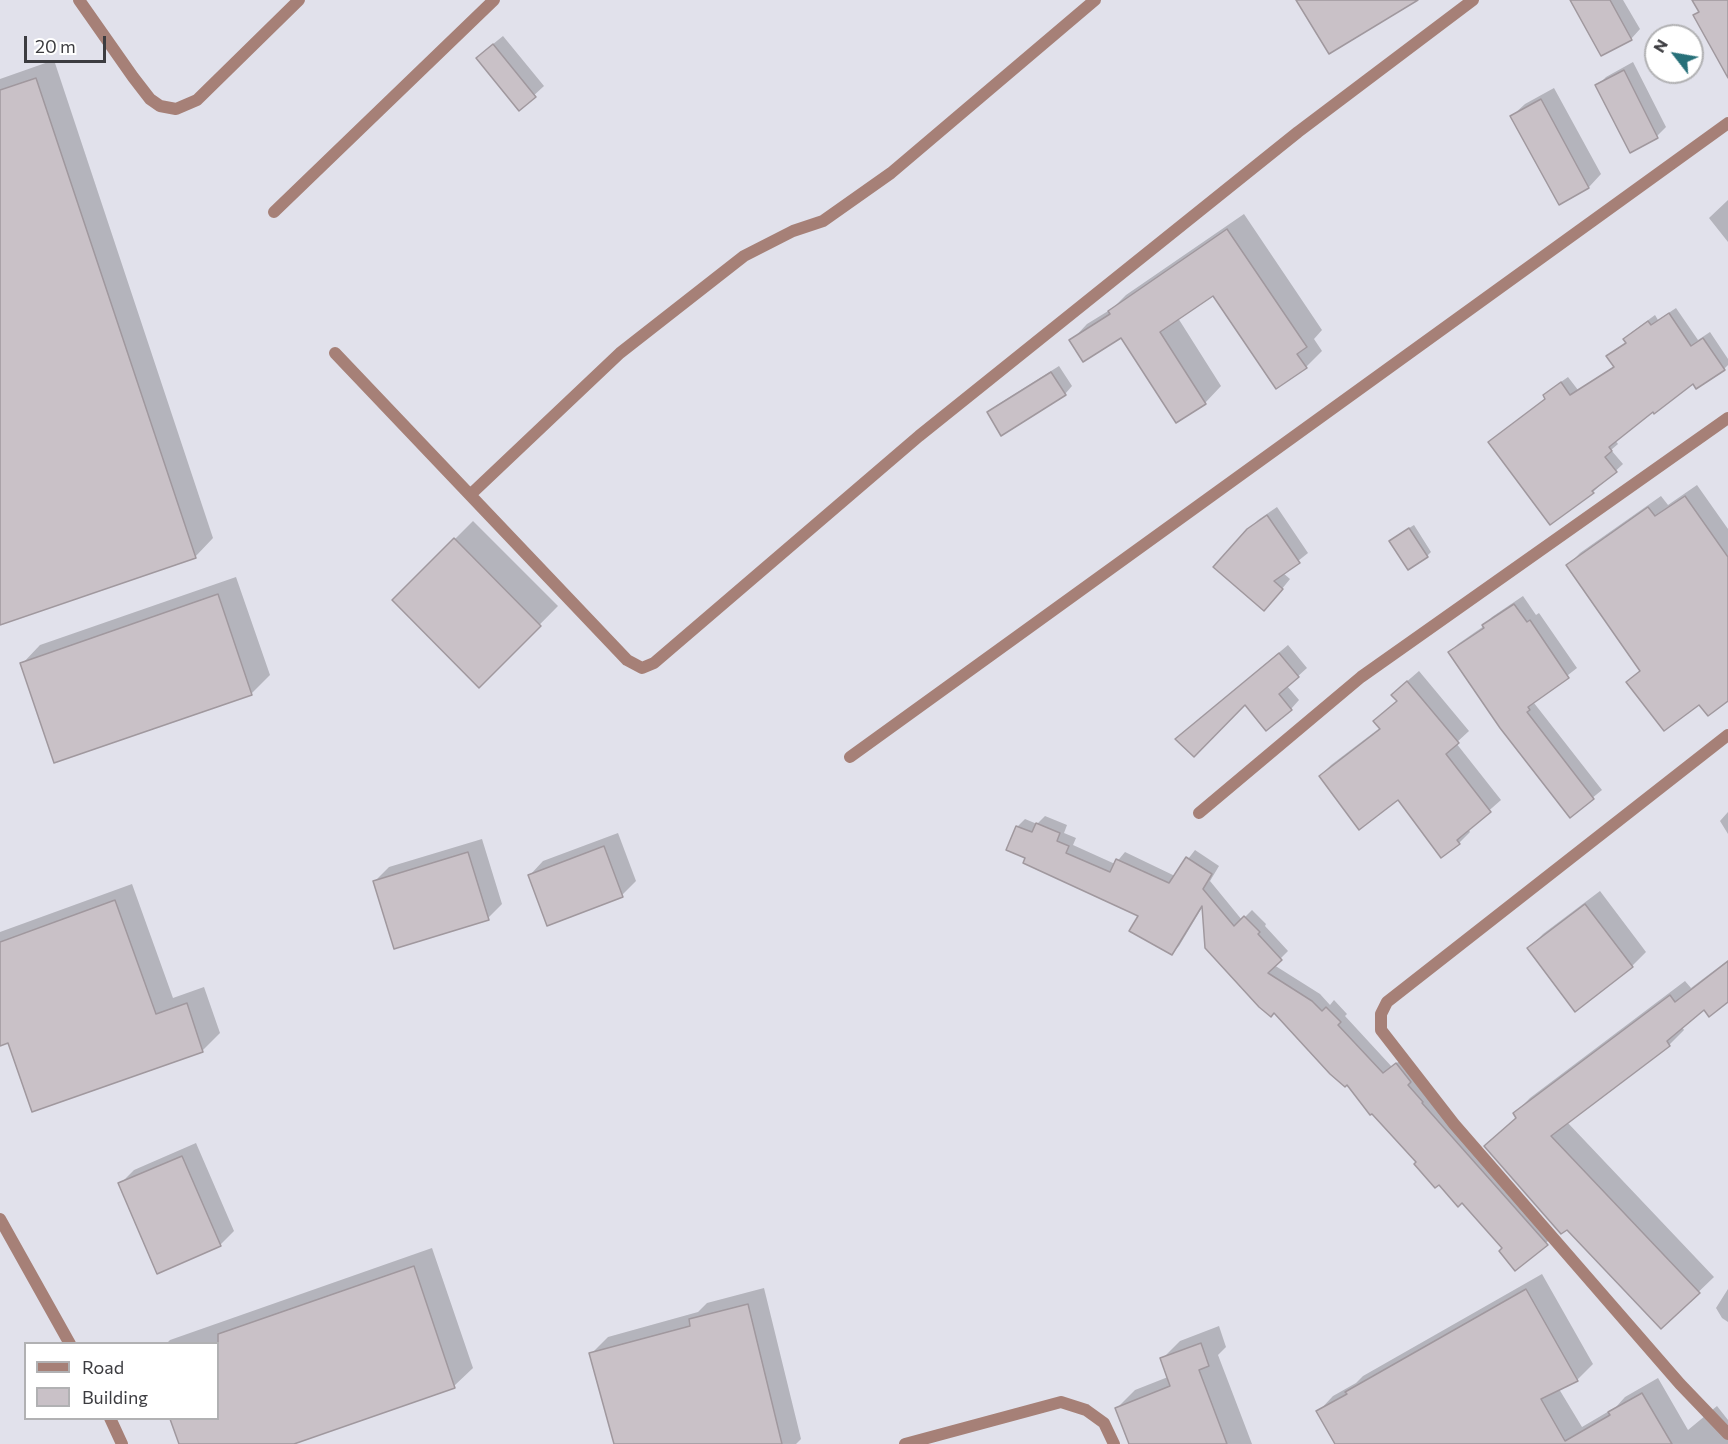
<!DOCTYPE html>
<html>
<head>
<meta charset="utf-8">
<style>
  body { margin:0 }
  #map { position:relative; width:1728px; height:1444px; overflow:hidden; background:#e1e1eb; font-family:Commissioner,sans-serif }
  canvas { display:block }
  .legend { position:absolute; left:24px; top:1342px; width:195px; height:78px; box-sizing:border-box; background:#fff; border:2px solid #b1b1b3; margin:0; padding:8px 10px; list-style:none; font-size:18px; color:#3c3c40 }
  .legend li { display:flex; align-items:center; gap:12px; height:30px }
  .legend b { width:30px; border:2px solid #b1b1b3 }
  .north { position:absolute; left:1644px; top:24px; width:60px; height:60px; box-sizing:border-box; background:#fff; border:2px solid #b1b1b3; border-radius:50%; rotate:301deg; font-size:16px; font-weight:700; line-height:24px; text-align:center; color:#3c3c40 }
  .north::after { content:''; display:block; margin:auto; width:21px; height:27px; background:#277079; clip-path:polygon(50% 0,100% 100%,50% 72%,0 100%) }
  .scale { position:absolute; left:24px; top:36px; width:82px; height:27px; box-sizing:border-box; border:3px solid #3c3c40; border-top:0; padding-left:8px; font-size:18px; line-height:21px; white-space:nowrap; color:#3c3c40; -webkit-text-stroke:4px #fff; paint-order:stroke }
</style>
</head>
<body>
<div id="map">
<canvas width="1728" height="1444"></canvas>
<ul class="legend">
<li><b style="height:8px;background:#a68077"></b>Road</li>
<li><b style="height:16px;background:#c9c1c7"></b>Building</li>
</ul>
<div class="north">N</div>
<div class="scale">20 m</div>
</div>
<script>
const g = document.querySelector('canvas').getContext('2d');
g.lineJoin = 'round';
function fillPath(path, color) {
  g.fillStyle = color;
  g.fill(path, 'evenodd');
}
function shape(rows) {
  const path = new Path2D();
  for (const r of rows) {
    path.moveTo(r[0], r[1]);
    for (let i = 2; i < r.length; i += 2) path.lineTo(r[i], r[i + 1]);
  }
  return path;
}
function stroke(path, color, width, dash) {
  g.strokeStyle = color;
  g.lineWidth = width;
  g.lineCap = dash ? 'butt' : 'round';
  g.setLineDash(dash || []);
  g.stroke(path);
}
const shadow = shape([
  [1572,0,1623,0,1640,29,1631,39],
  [503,36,544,86,519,109,487,49],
  [54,60,213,538,195,557,0,623,0,79],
  [1633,62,1666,127,1657,136,1630,151,1597,86,1606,77],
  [1554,88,1601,174,1589,187,1559,203,1512,116,1525,104],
  [1728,200,1728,242,1709,218],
  [1244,214,1322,330,1314,339,1322,351,1306,367,1213,294,1178,318,1221,386,1205,403,1122,335,1071,341,1087,324,1113,308,1126,295],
  [1676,308,1698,340,1710,332,1728,359,1728,365,1724,369,1694,382,1653,410,1615,440,1618,444,1611,450,1623,464,1593,492,1490,442,1546,398,1545,395,1551,389,1568,377,1578,390,1615,366,1608,356,1627,342,1625,339,1632,332,1655,315,1658,320],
  [1059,366,1072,386,1065,394,989,412,997,405],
  [1697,485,1728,529,1728,699,1628,682,1641,670,1568,565,1580,553,1661,496,1668,505],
  [1277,507,1308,553,1283,573,1290,579,1273,600,1248,530,1258,520],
  [473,521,558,606,479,686,394,600],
  [1414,525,1431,552,1427,556,1395,537],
  [236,577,270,675,252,693,55,762,22,664,40,645],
  [1523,596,1536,615,1539,613,1577,668,1536,700,1534,703,1602,790,1570,816,1450,652,1458,644,1484,626,1492,617],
  [1288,645,1307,668,1287,686,1299,700,1291,709,1245,703,1186,731],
  [1419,671,1469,731,1456,743,1501,800,1468,829,1470,832,1459,843,1442,856,1398,798,1320,776,1331,765,1381,727,1375,721,1398,700,1404,684],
  [1728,812,1728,834,1720,821],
  [1045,816,1067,825,1064,833,1076,838,1073,845,1115,864,1125,852,1175,876,1195,850,1219,866,1210,881,1242,920,1252,910,1266,924,1265,926,1288,951,1274,965,1320,994,1330,1005,1334,1000,1347,1014,1345,1016,1392,1067,1404,1057,1554,1236,1515,1269,1504,1248,1462,1201,1418,1162,1347,1083,1203,906,1179,946,1172,953,1140,915,1027,858,1017,827,1025,819,1037,824],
  [618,833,636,881,622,895,530,875,543,861],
  [482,839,502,904,488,918,375,881,389,867],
  [132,884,173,998,204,987,220,1033,203,1050,33,1110,9,1041,0,1044,0,932],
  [1600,891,1646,952,1632,966,1529,948,1543,934],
  [1728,960,1728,1000,1705,1008,1682,1027,1684,1030,1669,1045,1567,1122,1714,1277,1662,1327,1515,1113,1530,1098,1685,981,1691,988],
  [196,1143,234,1231,220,1245,120,1184,134,1170],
  [432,1248,473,1368,454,1386,289,1444,180,1444,172,1418,218,1418,218,1344,166,1344,170,1340],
  [1542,1274,1593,1364,1577,1380,1559,1389,1582,1427,1616,1407,1625,1397,1658,1378,1688,1430,1717,1406,1728,1420,1728,1444,1336,1444,1318,1412,1333,1396,1356,1383,1363,1376],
  [764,1288,801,1439,796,1444,615,1444,591,1354,608,1337,698,1312,707,1303],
  [1728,1289,1728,1322,1722,1318,1716,1308],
  [1219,1326,1226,1347,1218,1355,1252,1444,1131,1444,1117,1408,1135,1390,1168,1377,1162,1359,1180,1341]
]);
const building = shape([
  [1296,0,1418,0,1329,54,1296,0],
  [1570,0,1610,0,1632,40,1601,56,1570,0],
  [1692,0,1728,0,1728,78,1693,15,1699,12,1692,0],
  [493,44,536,97,519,111,476,58,493,44],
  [1624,70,1658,138,1630,153,1595,85,1624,70],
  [36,78,196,558,0,625,0,90,36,78],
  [1541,99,1589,188,1559,205,1510,116,1541,99],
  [1227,229,1307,347,1297,354,1307,368,1276,389,1213,296,1160,332,1206,404,1176,423,1121,338,1083,362,1069,340,1110,314,1108,311,1227,229],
  [1669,313,1691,346,1703,338,1725,370,1696,389,1693,384,1654,414,1653,412,1609,447,1612,451,1605,457,1617,472,1592,491,1594,493,1550,525,1488,442,1545,399,1543,395,1561,382,1570,395,1614,367,1606,356,1626,343,1623,339,1648,321,1651,325,1669,313],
  [1051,372,1066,395,1001,436,987,412,1051,372],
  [1685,496,1728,557,1728,701,1708,716,1699,705,1664,731,1626,682,1640,671,1566,565,1648,507,1655,516,1685,496],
  [1267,515,1300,563,1274,581,1283,589,1264,611,1213,567,1247,529,1267,515],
  [1409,528,1428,557,1408,570,1389,541,1409,528],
  [454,538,541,626,479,688,392,600,454,538],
  [218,594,252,695,54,763,20,663,218,594],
  [1514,604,1527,622,1530,620,1569,678,1528,707,1530,710,1527,712,1594,799,1570,818,1500,728,1448,652,1484,628,1482,625,1514,604],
  [1279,653,1299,677,1279,694,1292,710,1266,731,1245,705,1194,757,1175,739,1279,653],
  [1407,681,1459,743,1446,754,1491,812,1457,840,1460,844,1441,858,1398,800,1359,830,1319,776,1380,729,1373,721,1397,701,1391,695,1407,681],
  [1036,823,1060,833,1057,841,1069,846,1066,853,1110,872,1116,859,1169,883,1186,857,1212,874,1203,889,1234,926,1244,916,1260,932,1258,934,1282,960,1268,973,1312,1001,1322,1011,1326,1007,1341,1022,1338,1025,1383,1073,1396,1063,1411,1082,1408,1085,1423,1102,1422,1103,1548,1245,1515,1271,1499,1251,1502,1248,1462,1203,1458,1207,1439,1185,1435,1188,1414,1164,1416,1162,1372,1114,1370,1115,1347,1085,1345,1087,1330,1074,1274,1013,1271,1017,1259,1007,1205,948,1202,906,1172,955,1129,931,1138,916,1023,863,1025,858,1006,850,1016,826,1032,832,1036,823],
  [604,846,623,897,547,926,528,875,604,846],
  [468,852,489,920,394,949,373,881,468,852],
  [115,900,156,1014,187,1003,203,1052,32,1112,8,1043,0,1046,0,942,115,900],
  [1585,904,1633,967,1575,1012,1527,948,1585,904],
  [1728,961,1728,1002,1709,1017,1704,1010,1667,1041,1670,1046,1551,1136,1700,1293,1661,1329,1567,1230,1561,1234,1484,1146,1516,1118,1513,1113,1670,995,1675,1002,1728,961],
  [182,1156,221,1246,157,1274,118,1183,182,1156],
  [414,1266,455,1388,294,1444,179,1444,170,1419,218,1419,218,1334,414,1266],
  [1526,1289,1578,1381,1541,1399,1565,1441,1610,1415,1608,1412,1642,1393,1672,1444,1335,1444,1316,1411,1347,1394,1345,1392,1526,1289],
  [748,1304,782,1444,614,1444,589,1353,690,1326,689,1319,748,1304],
  [1201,1343,1209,1366,1199,1370,1227,1444,1129,1444,1115,1408,1170,1386,1160,1358,1201,1343]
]);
const minor = shape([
  [79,0,133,77,150,99,160,106,176,109,197,100,299,0],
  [274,212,494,0],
  [335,353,627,660,642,668,654,663,919,436,1298,132,1473,0],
  [470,495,620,353,744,256,793,231,823,221,891,173,1095,0],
  [1728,735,1387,1002,1381,1014,1381,1030,1454,1124,1680,1384,1728,1434],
  [850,757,1728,123],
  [1199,813,1361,677,1728,418],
  [0,1219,70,1344],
  [110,1418,122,1444],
  [905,1444,1061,1402,1086,1410,1104,1423,1114,1444]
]);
fillPath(shadow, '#0003');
fillPath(building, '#c9c1c7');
stroke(building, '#a0989e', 1.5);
stroke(minor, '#a68077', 12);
</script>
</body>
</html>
